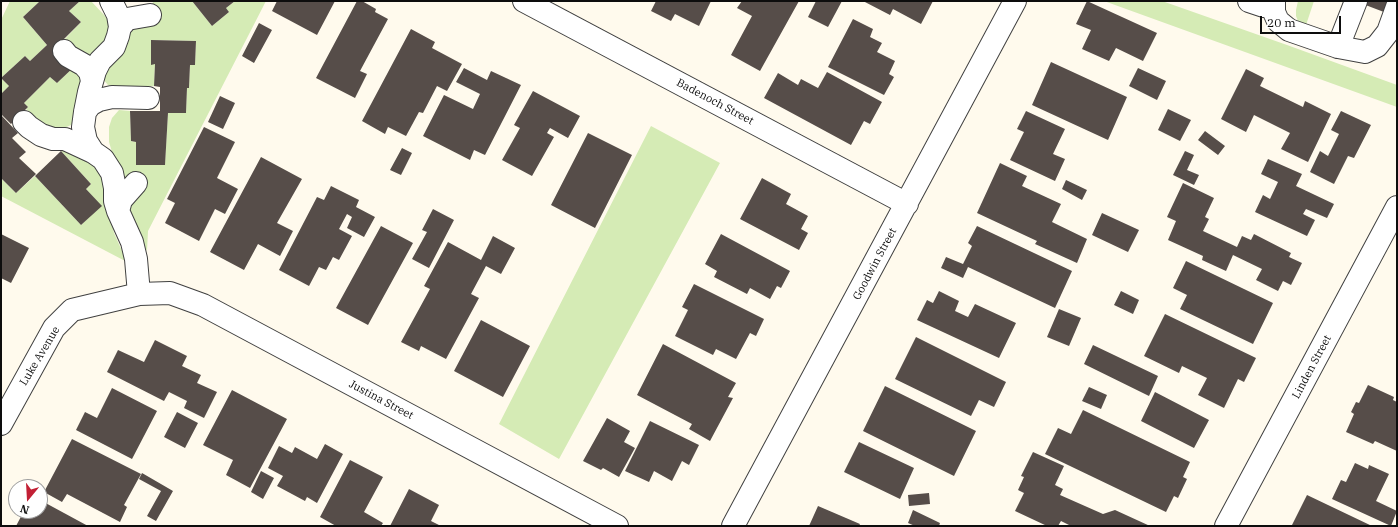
<!DOCTYPE html>
<html>
<head>
<meta charset="utf-8">
<style>
  body { margin:0 }
  #map { position:relative; width:1398px; height:527px; overflow:hidden; background:#fffaed; font-family:"IBM Plex Serif",serif }
  canvas { display:block }
  .frame { position:absolute; inset:0; border:2px solid #0d0d0d; pointer-events:none }
  .north { position:absolute; left:8px; top:479px; width:40px; height:40px; box-sizing:border-box; background:#fff; border:1px solid #9e9e9e; border-radius:50%; rotate:198deg; font-size:11px; font-weight:700; line-height:16px; text-align:center; color:#0d0d0d }
  .north::after { content:''; display:block; margin:auto; width:14px; height:18px; background:#c22035; clip-path:polygon(50% 0,100% 100%,50% 72%,0 100%) }
  .scale { position:absolute; left:1260px; top:16px; width:81px; height:18px; box-sizing:border-box; border:2px solid #0d0d0d; border-top:0; padding-left:5px; font-size:12px; line-height:14px; white-space:nowrap; color:#0d0d0d; -webkit-text-stroke:3px #fff; paint-order:stroke }
</style>
</head>
<body>
<div id="map">
<canvas width="1398" height="527"></canvas>
<div class="frame"></div>
<div class="north">N</div>
<div class="scale">20 m</div>
</div>
<script>
const g = document.querySelector('canvas').getContext('2d');
g.lineJoin = 'round';
function fillPath(path, color) {
  g.fillStyle = color;
  g.fill(path, 'evenodd');
}
function shape(rows) {
  const path = new Path2D();
  for (const r of rows) {
    path.moveTo(r[0], r[1]);
    for (let i = 2; i < r.length; i += 2) path.lineTo(r[i], r[i + 1]);
  }
  return path;
}
function stroke(path, color, width, dash) {
  g.strokeStyle = color;
  g.lineWidth = width;
  g.lineCap = dash ? 'butt' : 'round';
  g.setLineDash(dash || []);
  g.stroke(path);
}
function label(font, color, halo, rows, align = 'center') {
  g.font = font + ' "IBM Plex Serif",serif';
  g.lineWidth = 4;
  g.setLineDash([]);
  g.textBaseline = 'middle';
  g.strokeStyle = halo;
  g.fillStyle = color;
  for (const [text, x, y, turn = 0] of rows) {
    g.save();
    g.translate(x, y);
    g.rotate((+turn || 0) * Math.PI / 180);
    g.textAlign = isNaN(turn) ? turn : align;
    if (halo) g.strokeText(text, 0, 0);
    g.fillText(text, 0, 0);
    g.restore();
  }
}
const green = shape([
  [10,1,40,1,23,17,47,45,30,61,25,56,1,78,9,86,1,94,1,20],
  [80,1,91,1,105,16,109,23,110,32,107,42,92,55,82,56,61,43,81,22,69,11],
  [154,1,192,1,212,26,229,12,226,8,235,1,266,1,148,231,147,251,128,213,125,184,115,162,109,142,109,127,112,118,119,110,130,111,131,141,136,142,136,165,165,164,168,113,186,113,187,88,189,88,190,65,195,65,196,41,151,40,151,64,155,64,154,86,114,86,108,85,102,78,128,33],
  [1104,1,1162,1,1287,45,1397,85,1397,107],
  [1298,1,1314,1,1306,25,1298,21,1296,16,1296,10],
  [75,66,83,80,77,118,71,125,64,128,56,129,49,126,40,122,26,109,28,107,24,103,50,77,57,83],
  [651,126,720,163,559,459,499,424],
  [65,149,89,156,99,172,105,188,114,233,127,262,1,196,1,178,16,193,35,176,81,225,101,206,86,189,91,184,61,151]
]);
const building = shape([
  [40,1,80,1,69,11,81,22,60,43,75,66,57,83,50,77,24,103,28,107,11,124,1,114,1,94,9,86,1,78,25,56,30,61,47,45,23,17],
  [192,1,235,1,226,8,229,12,212,26],
  [277,1,335,1,317,35,272,11],
  [357,1,362,1,376,9,375,12,388,19,360,71,367,74,355,98,316,78],
  [656,1,711,1,699,26,675,14,671,21,651,11],
  [742,1,799,1,760,71,731,55,752,16,737,8],
  [816,1,842,1,828,27,808,17],
  [863,1,933,1,921,24,893,9,890,15],
  [1087,1,1157,33,1143,61,1116,48,1109,61,1082,49,1091,30,1076,24],
  [1355,1,1397,1,1397,17],
  [853,19,873,29,870,37,882,43,877,52,895,61,889,74,894,77,884,95,828,67],
  [259,23,272,30,254,63,242,56],
  [411,29,435,42,432,48,462,64,447,91,437,86,423,113,419,112,406,136,388,127,385,134,362,121],
  [151,40,196,41,195,65,190,65,189,88,187,88,186,113,168,113,165,165,136,165,136,142,131,141,130,111,160,111,160,87,154,86,155,64,151,65],
  [1051,62,1127,97,1108,140,1032,105],
  [464,68,487,80,491,71,521,85,485,155,474,150,470,160,423,136,444,95,473,109,480,94,456,82],
  [1138,68,1166,81,1157,100,1129,86],
  [1246,69,1264,78,1260,86,1303,107,1305,101,1331,114,1308,162,1281,149,1290,133,1254,115,1246,132,1221,119],
  [827,72,882,102,870,124,864,121,851,145,764,98,778,73,798,85,801,79,818,88],
  [533,91,580,116,568,138,550,128,547,133,554,137,532,176,502,160,520,128,514,125],
  [220,96,235,103,223,129,208,122],
  [1168,109,1191,120,1180,141,1158,130],
  [1026,111,1065,129,1053,154,1065,159,1055,181,1010,160,1024,132,1017,129],
  [1341,111,1371,125,1354,158,1348,156,1334,184,1310,172,1320,151,1328,156,1339,134,1331,130],
  [1,115,18,133,12,138,26,152,19,158,36,174,16,193,1,178],
  [204,127,235,142,217,178,238,189,225,214,215,209,199,241,165,223,175,203,167,199],
  [1205,131,1225,146,1218,155,1198,140],
  [588,133,632,155,595,228,551,205],
  [402,148,412,153,401,175,390,170],
  [61,151,91,184,86,189,102,206,81,225,35,176],
  [1185,151,1194,155,1187,170,1199,175,1194,185,1173,175],
  [261,157,302,179,277,223,293,231,280,256,258,244,244,270,210,252],
  [1268,159,1302,174,1296,186,1334,204,1327,218,1306,209,1303,214,1315,220,1307,236,1255,212,1263,195,1270,199,1278,182,1261,174],
  [1000,163,1027,176,1022,186,1061,204,1052,222,1087,239,1077,263,1035,244,1037,241,977,213],
  [762,178,791,194,786,204,808,216,801,229,808,233,799,250,740,219],
  [1066,180,1087,190,1082,200,1062,189],
  [1183,183,1214,198,1205,217,1209,219,1203,231,1237,247,1242,236,1251,240,1254,234,1291,253,1289,257,1302,263,1291,285,1283,281,1278,291,1256,280,1262,269,1233,255,1226,271,1202,260,1203,256,1168,240,1176,221,1167,217],
  [331,186,359,200,356,207,375,217,364,237,347,228,352,217,347,214,339,229,352,236,339,260,333,257,326,270,319,267,309,286,279,270,317,197,324,200],
  [433,209,454,220,429,268,412,259,427,232,422,230],
  [1102,213,1139,230,1128,252,1092,235],
  [381,226,413,243,368,325,336,308],
  [977,226,1072,271,1055,308,968,267,963,278,941,268,946,257,963,264,972,246,968,243],
  [1,234,29,248,11,283,1,278],
  [721,234,790,271,781,288,777,286,770,299,750,288,747,294,714,277,717,271,705,264],
  [493,236,515,248,501,274,486,266,471,294,479,298,446,359,421,346,419,351,401,342,430,289,424,286,448,242,481,260],
  [1186,261,1273,303,1253,344,1180,309,1187,295,1173,288],
  [694,284,764,319,756,336,750,333,736,359,716,349,713,355,675,336,688,310,682,307],
  [939,291,959,301,955,311,968,317,975,304,1016,323,999,358,917,320,927,300,933,303],
  [1121,291,1139,300,1133,314,1114,305],
  [1059,309,1081,318,1069,346,1047,337],
  [1165,314,1256,358,1244,382,1238,379,1224,408,1198,395,1207,378,1182,366,1179,373,1144,356],
  [481,320,530,346,503,397,454,371],
  [916,337,1006,382,994,407,979,400,971,416,895,379],
  [155,340,187,356,182,366,201,375,197,383,217,392,204,418,184,408,187,401,169,392,164,401,107,372,118,350,144,362],
  [663,344,736,383,728,397,733,398,710,441,689,429,692,424,637,395],
  [1093,345,1158,376,1149,396,1084,364],
  [1368,385,1394,397,1393,400,1397,402,1397,451,1375,441,1373,444,1346,432,1354,414,1351,412,1356,402,1359,403],
  [885,386,976,431,954,476,863,431],
  [1089,387,1107,395,1101,409,1082,401],
  [112,388,157,411,132,459,76,430,85,412,97,418],
  [232,390,287,419,250,488,226,475,233,460,203,445],
  [1155,392,1209,420,1194,448,1141,421],
  [1083,410,1190,462,1183,477,1187,479,1178,498,1174,496,1166,512,1045,454,1058,428,1071,434],
  [177,412,198,423,185,448,164,437],
  [607,418,630,431,624,442,635,448,619,477,603,468,601,470,583,461],
  [650,421,699,445,689,465,682,461,672,481,654,471,649,482,625,471],
  [72,439,141,474,124,505,127,507,120,522,67,494,62,502,44,492],
  [859,442,914,468,900,499,844,472],
  [325,444,343,454,317,503,307,497,305,501,277,486,283,476,268,468,279,446,292,453,295,447,317,459],
  [1033,452,1064,466,1055,485,1063,489,1060,495,1103,514,1115,510,1150,526,1071,526,1061,521,1058,526,1047,526,1015,511,1024,493,1018,490,1024,477,1021,476],
  [350,460,383,477,364,512,383,523,381,526,336,526,320,517],
  [1355,463,1368,469,1369,465,1389,474,1376,501,1397,511,1391,526,1332,499,1341,480,1346,482],
  [261,471,274,478,263,499,251,492],
  [142,473,173,491,156,521,147,516,161,491,139,479],
  [409,489,439,505,431,521,441,526,390,526],
  [929,493,930,504,909,506,908,495],
  [1307,495,1372,526,1292,525],
  [40,500,88,526,16,526,24,511,40,511],
  [818,506,860,524,859,526,809,526],
  [913,510,940,523,939,526,915,526,908,523]
]);
const minor = shape([
  [524,1,907,204],
  [1249,1,1264,6,1267,1],
  [1274,1,1274,12,1278,21,1289,30,1338,47,1365,52,1377,46,1388,32,1397,7],
  [120,27,127,19,150,15],
  [1338,47,1356,1],
  [64,51,68,56,84,65,90,72,92,81],
  [85,112,90,105,99,100,112,97,148,98],
  [24,122,29,127,41,135,53,139,65,139,93,152,103,159,112,173,115,188,115,201,118,211,132,242,136,259,139,294],
  [93,152,86,141,83,127,85,112,89,92,95,71,100,61,114,47,118,36,120,27,118,15,111,1],
  [118,211,121,200,136,183],
  [1,424,54,328,72,310,139,294,170,293,203,305,617,526],
  [733,526,1015,1],
  [1226,526,1397,207]
]);
const streetNames = [
  ["Badenoch Street",715,102,28],
  ["Goodwin Street",875,264,-62],
  ["Luke Avenue",40,356,-59],
  ["Linden Street",1312,367,-62],
  ["Justina Street",381,400,28]
];
fillPath(green, '#d5ebb5');
fillPath(building, '#564d49');
stroke(minor, '#404040', 24);
stroke(minor, '#fff', 22);
label('11px', '#0d0d0d', '#fff', streetNames);
</script>
</body>
</html>
